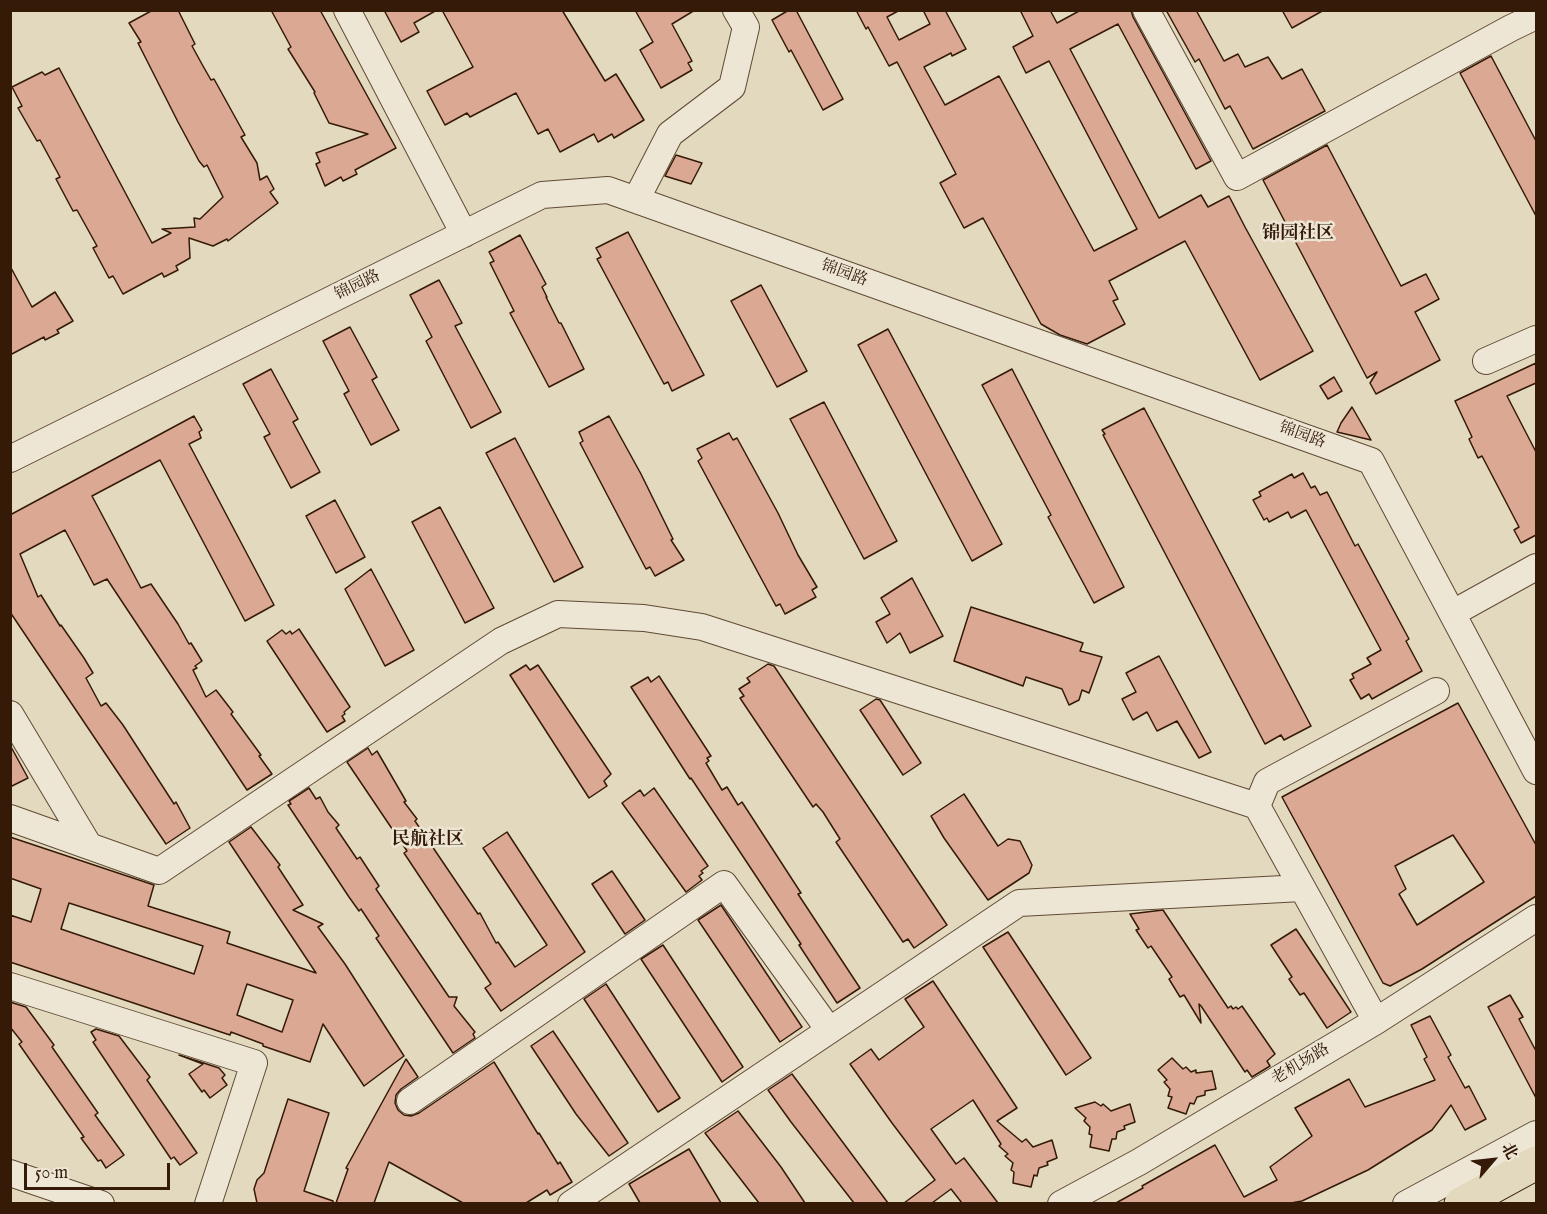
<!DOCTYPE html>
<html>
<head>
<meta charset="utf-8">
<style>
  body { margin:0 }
  #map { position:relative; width:1547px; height:1214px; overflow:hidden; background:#e3d9be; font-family:"IM FELL English","Noto Serif SC",serif }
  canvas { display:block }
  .frame { position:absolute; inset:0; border:12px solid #341a07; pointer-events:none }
  .north { position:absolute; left:1463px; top:1130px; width:60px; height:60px; -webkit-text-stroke:4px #ede6d5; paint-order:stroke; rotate:62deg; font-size:16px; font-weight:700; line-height:24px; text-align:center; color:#341a07 }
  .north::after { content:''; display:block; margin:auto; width:21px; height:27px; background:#341a07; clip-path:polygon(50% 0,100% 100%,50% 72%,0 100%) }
  .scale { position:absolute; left:24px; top:1163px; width:146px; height:27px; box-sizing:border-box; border:3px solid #341a07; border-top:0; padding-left:8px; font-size:18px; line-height:21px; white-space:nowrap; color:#341a07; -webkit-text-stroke:4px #ede6d5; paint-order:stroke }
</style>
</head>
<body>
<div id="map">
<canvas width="1547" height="1214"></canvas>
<div class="frame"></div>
<div class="north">北</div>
<div class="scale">50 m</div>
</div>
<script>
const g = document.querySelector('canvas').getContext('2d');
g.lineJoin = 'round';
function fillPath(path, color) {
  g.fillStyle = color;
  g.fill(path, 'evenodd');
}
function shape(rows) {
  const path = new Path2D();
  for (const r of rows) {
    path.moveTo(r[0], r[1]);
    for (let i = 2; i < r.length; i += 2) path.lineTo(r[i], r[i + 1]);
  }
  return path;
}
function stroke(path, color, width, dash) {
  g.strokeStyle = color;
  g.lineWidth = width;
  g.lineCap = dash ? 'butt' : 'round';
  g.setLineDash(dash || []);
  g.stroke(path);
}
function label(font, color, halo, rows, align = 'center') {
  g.font = font + ' "IM FELL English","Noto Serif SC",serif';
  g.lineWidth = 5;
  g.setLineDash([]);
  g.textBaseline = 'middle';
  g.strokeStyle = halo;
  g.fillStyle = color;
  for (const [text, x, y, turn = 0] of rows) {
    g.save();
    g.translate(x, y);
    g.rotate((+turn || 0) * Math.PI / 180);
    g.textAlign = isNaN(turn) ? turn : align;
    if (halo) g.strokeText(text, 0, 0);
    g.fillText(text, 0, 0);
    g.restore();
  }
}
const building = shape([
  [153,10,178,10,195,44,192,46,203,66,211,80,214,79,245,135,241,137,257,163,260,180,267,176,274,189,270,192,278,203,228,241,227,239,213,246,189,238,190,258,176,266,178,270,164,277,162,273,123,294,113,276,109,278,93,248,97,246,77,210,73,211,56,179,60,177,40,140,37,141,18,108,22,106,12,87,42,72,45,75,59,68,152,243,171,233,162,229,195,227,194,218,200,219,223,197,207,165,204,167,199,161,178,122,138,43,141,42,129,23,153,10],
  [271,10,320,10,396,148,355,170,357,174,343,181,341,177,325,186,316,164,320,162,316,153,368,134,329,123,314,93,315,92,288,49,291,47,271,10],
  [384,10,437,10,414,23,419,32,401,42,384,10],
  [442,10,562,10,605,81,616,74,644,120,614,138,612,134,598,142,594,134,560,152,548,129,538,134,516,93,470,117,467,113,445,125,427,91,473,67,442,10],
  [635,10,695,10,672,24,692,61,688,63,692,70,661,88,640,50,653,42,635,10],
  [789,10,796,10,843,99,823,110,791,50,789,52,772,20,789,10],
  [856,10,900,10,887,17,899,40,930,24,923,10,945,10,966,49,952,56,951,53,924,67,945,105,999,76,1094,251,1137,229,1049,61,1026,73,1013,47,1033,36,1020,10,1050,10,1057,23,1081,10,1131,10,1133,17,1211,161,1196,169,1118,24,1070,49,1159,218,1201,195,1208,207,1229,196,1245,227,1313,351,1260,380,1185,241,1109,281,1118,299,1113,301,1125,324,1087,344,1060,335,1041,324,983,218,964,228,940,183,956,174,897,62,889,66,868,27,866,29,856,10],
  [1166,10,1196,10,1224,61,1238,54,1245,67,1268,57,1282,79,1302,69,1325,111,1253,149,1230,106,1225,109,1199,59,1195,62,1166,10],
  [1282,10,1324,10,1292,28,1282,10],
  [1491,56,1536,141,1536,216,1460,73,1491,56],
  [1327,145,1401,286,1426,274,1439,299,1415,312,1440,360,1376,394,1370,383,1377,372,1367,378,1263,180,1327,145],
  [676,155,702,163,691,184,665,176,676,155],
  [628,232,704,375,672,391,668,382,664,384,597,259,601,257,596,248,628,232],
  [520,235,546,284,542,287,547,297,546,297,559,323,561,323,584,369,549,387,510,313,514,311,490,263,494,261,489,252,520,235],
  [10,266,32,307,55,292,73,321,57,330,59,333,45,340,44,337,10,355,10,266],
  [439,280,462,323,455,326,501,412,471,428,426,341,432,337,410,295,439,280],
  [761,285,807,371,777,387,731,301,761,285],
  [350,327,377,377,372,380,399,430,371,445,344,394,349,391,323,341,350,327],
  [888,329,1002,544,972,561,858,345,888,329],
  [1536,363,1536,383,1507,396,1536,452,1536,535,1521,543,1514,530,1519,527,1482,456,1478,458,1469,439,1472,437,1455,401,1536,363],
  [271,369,298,419,293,422,320,472,291,488,264,437,270,434,243,384,271,369],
  [1012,369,1124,587,1094,603,1048,517,1051,515,982,385,1012,369],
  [1334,377,1342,391,1328,399,1320,386,1334,377],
  [824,402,897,541,864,559,790,419,824,402],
  [1352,407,1371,440,1337,432,1341,423,1352,407],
  [1144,408,1311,726,1284,740,1281,735,1265,744,1103,435,1105,434,1102,430,1144,408],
  [194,416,202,430,199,432,201,438,189,444,274,605,245,621,160,460,92,496,141,588,151,584,178,624,189,644,191,643,202,661,195,666,197,668,193,670,206,697,216,690,233,712,231,714,261,755,259,756,272,774,247,790,107,579,94,585,65,530,20,554,38,597,41,595,60,626,61,625,84,658,93,673,86,678,101,706,106,703,123,725,174,804,176,802,190,828,166,844,10,612,10,515,194,416],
  [609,416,641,474,673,539,671,540,684,560,655,576,650,567,646,569,580,443,583,441,579,432,609,416],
  [729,433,733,440,737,438,778,513,798,555,817,587,812,590,816,597,785,614,780,604,776,606,698,461,702,458,697,449,729,433],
  [515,438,583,567,554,582,486,453,515,438],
  [1303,473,1311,488,1315,486,1320,495,1327,492,1355,546,1358,544,1409,639,1406,641,1422,671,1372,699,1369,694,1361,699,1350,680,1354,678,1352,674,1371,664,1367,658,1381,650,1306,510,1291,518,1288,512,1269,522,1267,518,1264,520,1253,500,1261,496,1259,492,1292,474,1294,478,1303,473],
  [335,500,365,557,336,573,306,516,335,500],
  [440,507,494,608,465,623,412,522,440,507],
  [371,569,414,650,385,666,345,589,371,569],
  [912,578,943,636,910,653,900,633,887,643,876,622,890,614,881,598,912,578],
  [971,607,1083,643,1080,651,1102,657,1089,693,1082,690,1079,700,1069,705,1062,689,1026,677,1023,686,954,661,971,607],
  [299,629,350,707,344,712,345,714,342,716,345,721,327,732,267,641,282,630,286,634,290,631,292,634,299,629],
  [1159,656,1211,752,1199,758,1177,721,1157,731,1147,712,1133,720,1122,699,1136,692,1126,673,1159,656],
  [768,664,774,666,947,925,914,948,908,939,903,942,836,842,840,839,823,812,816,804,813,807,740,698,744,696,739,689,750,682,747,678,768,664],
  [526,665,530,670,538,665,611,774,604,781,607,786,589,798,510,675,526,665],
  [659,676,711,756,707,758,709,761,706,763,722,790,727,787,738,805,742,802,801,893,798,894,860,988,837,1003,799,945,801,944,691,778,690,779,631,687,648,677,651,682,659,676],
  [876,699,880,700,921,763,903,775,860,710,876,699],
  [1458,703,1536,845,1536,896,1422,969,1390,986,1383,983,1282,797,1458,703],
  [1453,835,1484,882,1417,925,1399,894,1406,889,1395,866,1453,835],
  [10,745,28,778,10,787,10,745],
  [368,748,372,755,377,751,406,801,404,802,417,819,415,821,478,914,480,913,496,943,498,942,515,967,547,945,483,848,507,832,585,952,501,1011,485,988,491,984,404,853,407,851,347,762,368,748],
  [309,788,316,799,320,797,328,812,339,825,336,828,357,859,360,857,379,886,376,889,449,997,457,997,454,1006,475,1032,473,1034,475,1038,453,1053,376,938,379,936,361,909,359,911,349,897,288,805,291,804,289,801,309,788],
  [654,788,708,866,701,871,703,873,699,876,702,880,686,892,622,803,640,790,644,796,654,788],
  [964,794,998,846,1008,839,1020,841,1032,865,1029,873,988,900,944,838,931,816,964,794],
  [251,827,280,865,278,867,303,905,293,910,323,924,318,927,345,964,404,1056,364,1086,323,1024,310,1062,263,1046,263,1044,231,1032,230,1035,10,962,10,915,31,922,41,889,10,878,10,837,154,885,148,906,230,932,227,943,316,973,229,842,251,827],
  [69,903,203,946,194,974,61,929,69,903],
  [247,984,293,1000,282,1032,237,1015,247,984],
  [612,871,645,920,625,934,592,884,612,871],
  [721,905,802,1027,780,1042,698,920,721,905],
  [1163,910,1228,1008,1231,1006,1233,1009,1236,1007,1238,1009,1242,1006,1275,1054,1267,1061,1270,1066,1252,1077,1247,1070,1245,1072,1201,1006,1199,1004,1201,1023,1184,995,1180,997,1169,979,1172,977,1151,946,1148,948,1136,930,1139,929,1130,914,1163,910],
  [1296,929,1351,1012,1327,1028,1304,993,1300,995,1289,979,1292,977,1271,945,1296,929],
  [1008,932,1091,1058,1066,1075,983,947,1008,932],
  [663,945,743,1067,722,1082,641,959,663,945],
  [933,981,1017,1108,997,1121,1022,1142,1026,1139,1033,1147,1052,1140,1057,1158,1047,1162,1048,1165,1039,1168,1037,1176,1034,1175,1031,1187,1013,1183,1014,1172,1011,1170,1013,1163,1005,1156,1008,1154,999,1146,1001,1144,973,1100,931,1129,956,1164,964,1158,998,1203,962,1203,951,1189,932,1203,904,1203,935,1180,892,1123,850,1064,871,1049,879,1060,924,1027,905,999,933,981],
  [606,984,680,1098,658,1112,584,999,606,984],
  [1510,995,1523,1017,1519,1019,1536,1051,1536,1098,1488,1007,1510,995],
  [10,1002,26,1007,54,1045,52,1047,98,1113,95,1115,124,1155,106,1168,101,1160,98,1161,81,1138,84,1137,19,1044,22,1042,10,1027,10,1002],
  [1430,1016,1451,1055,1448,1057,1465,1088,1469,1086,1486,1119,1465,1130,1451,1105,1432,1130,1368,1170,1302,1201,1291,1203,1116,1203,1143,1188,1142,1186,1215,1145,1244,1197,1277,1180,1270,1167,1312,1136,1295,1108,1349,1079,1365,1107,1435,1080,1424,1059,1427,1057,1411,1025,1430,1016],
  [96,1029,119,1036,150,1077,147,1080,197,1153,180,1165,174,1157,171,1159,93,1042,96,1040,91,1032,96,1029],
  [553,1031,628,1143,609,1156,576,1114,531,1046,553,1031],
  [179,1055,219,1068,225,1075,222,1078,227,1085,210,1098,204,1090,202,1092,189,1074,203,1064,179,1055],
  [1172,1058,1183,1069,1186,1067,1191,1072,1196,1070,1196,1073,1212,1071,1216,1089,1205,1091,1205,1095,1197,1097,1194,1104,1190,1103,1186,1114,1168,1108,1172,1097,1168,1096,1170,1089,1164,1082,1167,1080,1158,1070,1172,1058],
  [406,1059,418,1077,401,1089,396,1095,395,1103,398,1110,404,1115,411,1116,419,1113,494,1062,538,1134,539,1133,558,1164,560,1162,572,1182,550,1195,547,1190,526,1203,463,1203,389,1162,374,1203,336,1203,348,1169,346,1168,406,1059],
  [792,1074,888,1203,854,1203,791,1122,768,1090,792,1074],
  [288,1099,329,1113,304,1191,333,1201,333,1203,257,1203,254,1189,257,1180,264,1173,288,1099],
  [1095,1102,1101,1106,1103,1104,1111,1111,1130,1104,1135,1122,1124,1126,1125,1129,1117,1132,1116,1139,1112,1139,1109,1151,1090,1147,1092,1135,1089,1134,1090,1127,1084,1121,1086,1118,1075,1108,1095,1102],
  [738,1111,781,1167,805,1203,759,1203,705,1133,738,1111],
  [689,1149,721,1203,640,1203,629,1184,689,1149]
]);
const minor = shape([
  [347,10,464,234],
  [1146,10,1237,177,1511,28,1536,16],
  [636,200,670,134,732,87,746,27,736,10],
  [1486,361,1536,339],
  [10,459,542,195,608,190,1371,461,1536,771],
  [1453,613,1536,567],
  [10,714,89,846],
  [1257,806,1267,782,1436,691],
  [10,818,159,871,501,641,558,614,644,618,702,627,1257,806,1376,1021],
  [10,986,254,1063,208,1204],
  [410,1101,724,884,829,1030],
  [10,1173,101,1204],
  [571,1204,1019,903,1302,888],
  [1061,1204,1139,1162,1376,1021,1536,918],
  [1406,1204,1536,1134]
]);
const major = shape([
  [1461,1204,1536,1163]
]);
const streetNames = [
  ["锦园路",844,274,20],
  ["锦园路",358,286,-26],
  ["锦园路",1302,436,20],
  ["老机场路",1301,1065,-31]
];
const neighbourhoodNames = [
  ["锦园社区",1298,234],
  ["民航社区",428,840]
];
fillPath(building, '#dba893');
stroke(building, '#341a07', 1.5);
stroke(minor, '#604a35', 28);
stroke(major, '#341a07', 35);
stroke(minor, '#ede6d5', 26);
stroke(major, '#e3d9be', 33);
label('16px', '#341a07', '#ede6d5', streetNames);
label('bold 18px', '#341a07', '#ede6d5', neighbourhoodNames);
</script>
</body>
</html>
